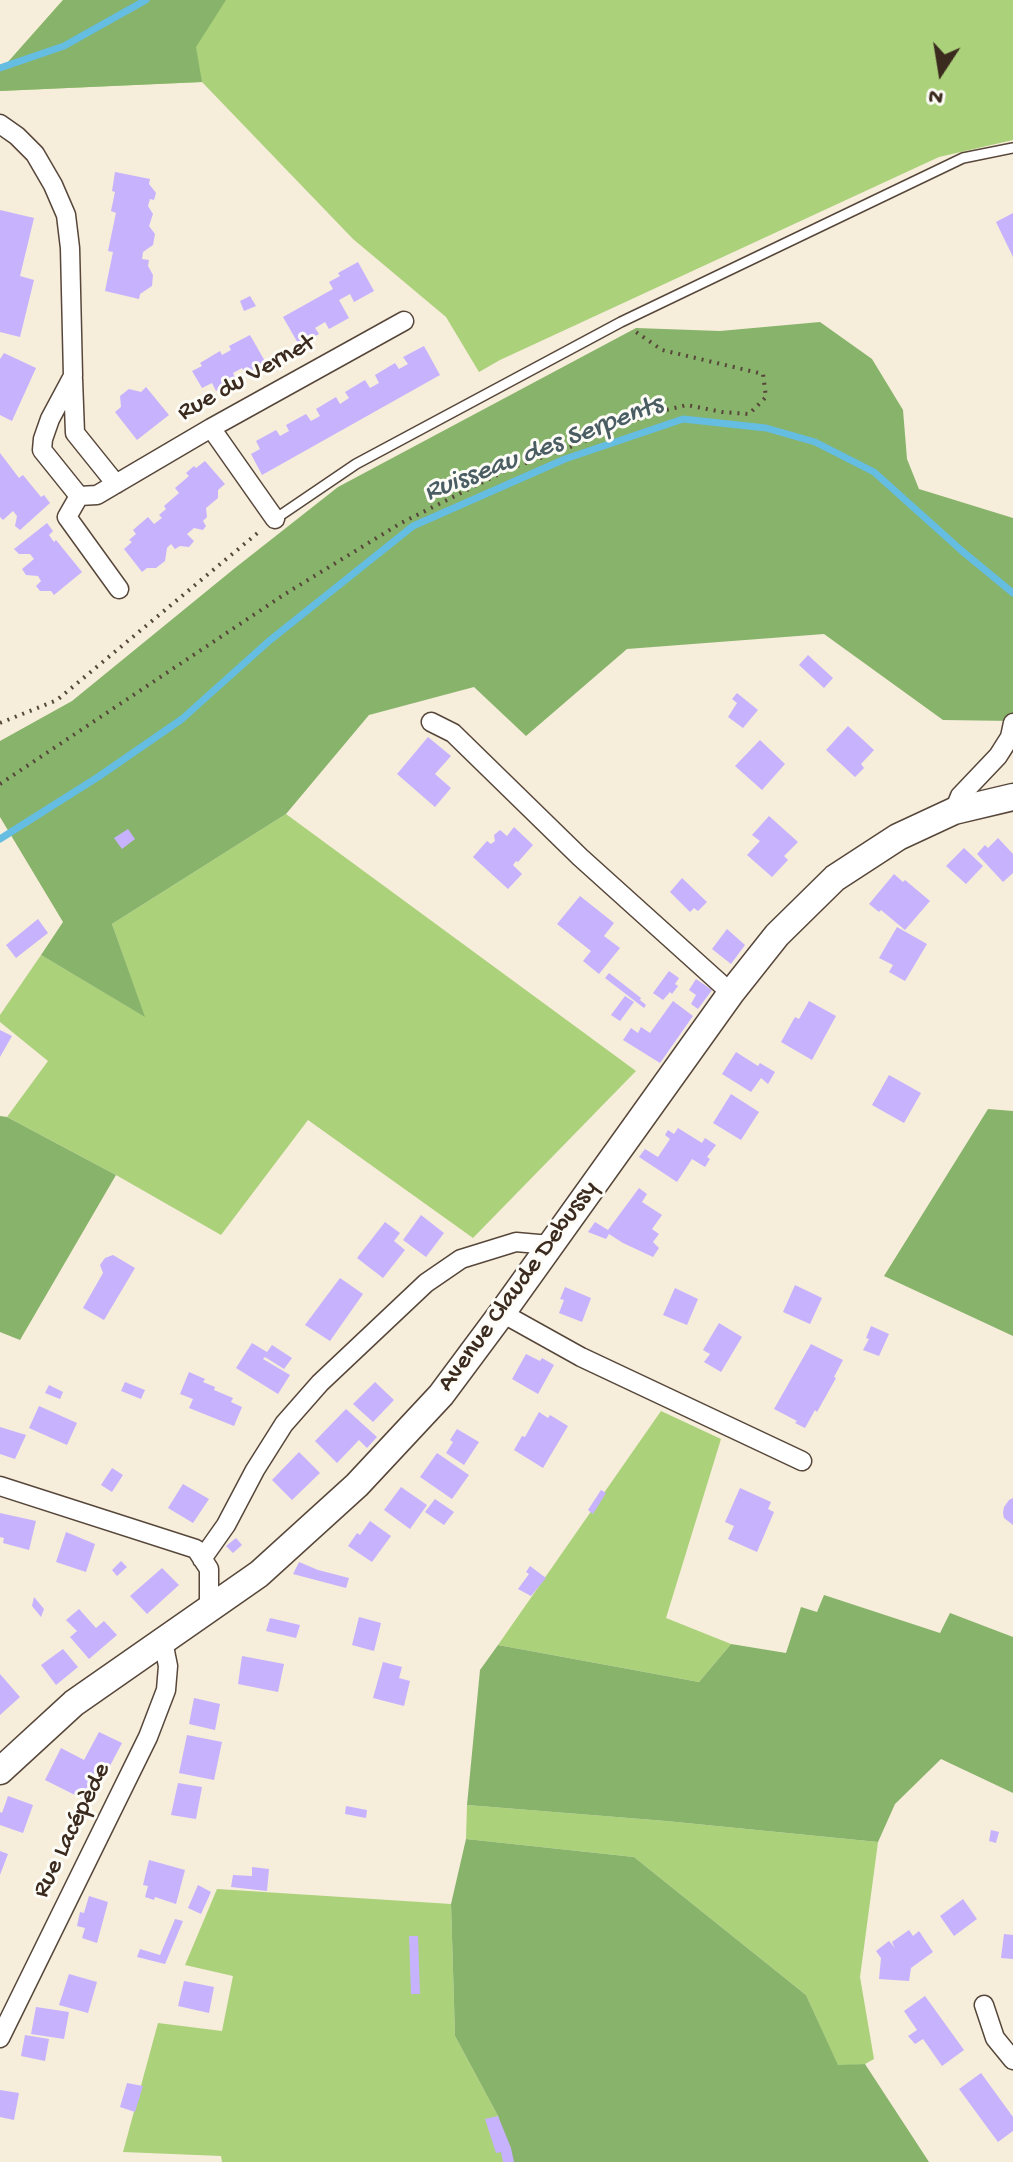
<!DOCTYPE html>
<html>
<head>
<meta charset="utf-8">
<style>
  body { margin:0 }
  #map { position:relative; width:1013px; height:2162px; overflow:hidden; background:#f6eddb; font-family:"Gochi Hand",sans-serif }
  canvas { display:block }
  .north { position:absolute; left:901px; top:32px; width:80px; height:80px; -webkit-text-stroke:6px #fdfcf7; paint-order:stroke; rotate:192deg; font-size:22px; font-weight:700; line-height:32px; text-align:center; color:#3b2a1e }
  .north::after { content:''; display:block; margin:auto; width:28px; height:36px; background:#3b2a1e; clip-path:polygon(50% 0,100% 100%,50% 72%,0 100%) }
</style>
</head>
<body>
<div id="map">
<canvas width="1013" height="2162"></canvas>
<div class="north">N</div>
</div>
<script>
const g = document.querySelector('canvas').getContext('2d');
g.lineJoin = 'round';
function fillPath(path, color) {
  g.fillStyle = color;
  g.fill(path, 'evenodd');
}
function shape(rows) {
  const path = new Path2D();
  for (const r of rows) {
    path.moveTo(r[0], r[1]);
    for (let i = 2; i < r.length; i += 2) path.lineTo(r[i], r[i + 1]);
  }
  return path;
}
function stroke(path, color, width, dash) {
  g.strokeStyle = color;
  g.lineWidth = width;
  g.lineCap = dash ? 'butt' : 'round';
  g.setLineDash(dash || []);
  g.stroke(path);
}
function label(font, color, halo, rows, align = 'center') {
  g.font = font + ' "Gochi Hand",sans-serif';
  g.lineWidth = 6;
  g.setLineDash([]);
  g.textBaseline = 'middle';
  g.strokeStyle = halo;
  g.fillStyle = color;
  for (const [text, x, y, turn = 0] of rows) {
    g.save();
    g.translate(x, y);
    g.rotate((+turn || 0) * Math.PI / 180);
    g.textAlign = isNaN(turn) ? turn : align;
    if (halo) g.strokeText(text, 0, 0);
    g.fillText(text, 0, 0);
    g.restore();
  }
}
const green = shape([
  [63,0,1013,0,1013,140,939,157,500,360,479,372,446,317,353,239,202,82,0,91,0,71],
  [286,814,636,1071,473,1238,308,1120,221,1235,116,1175,7,1117,48,1061,0,1022,0,1015,41,955,144,1016,112,924],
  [661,1411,721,1439,666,1618,731,1644,699,1682,498,1645],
  [467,1805,666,1821,878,1842,860,1977,874,2059,865,2064,838,2066,806,1995,634,1857,466,1839],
  [217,1889,451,1904,455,2036,498,2116,511,2162,222,2162,221,2156,123,2152,158,2023,222,2031,233,1976,185,1965]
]);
const forest = shape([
  [63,0,226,0,196,47,202,82,0,91,0,71],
  [820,322,872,359,903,410,907,459,919,489,1013,518,1013,721,943,720,824,634,627,649,526,736,474,687,369,715,286,814,112,924,145,1017,41,955,63,922,0,817,0,741,72,701,235,568,338,487,636,328,720,331],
  [988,1109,1013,1111,1013,1336,884,1276],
  [0,1116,7,1117,116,1175,20,1340,0,1332],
  [824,1595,940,1633,950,1613,1013,1637,1013,1793,941,1759,895,1804,878,1842,666,1821,467,1805,480,1670,498,1645,699,1682,731,1644,786,1653,801,1607,817,1612],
  [466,1839,634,1857,806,1995,838,2065,865,2064,929,2162,511,2162,498,2116,455,2036,451,1904]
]);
const stream = shape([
  [0,68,64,46,146,0],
  [0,839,98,777,182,719,269,641,413,526,565,459,683,419,766,428,815,442,874,472,962,551,1013,593]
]);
const building = shape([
  [115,172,150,179,149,184,156,193,154,200,150,199,148,206,153,214,149,226,155,234,153,245,143,252,142,259,149,260,148,266,153,275,152,286,140,294,139,299,105,291,113,252,108,251,116,213,111,211,115,192,112,191],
  [0,210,34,218,20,276,34,280,20,337,0,332],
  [1013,213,1013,257,996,222],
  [358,262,374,291,354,302,350,294,339,300,349,318,329,329,325,322,315,328,319,334,299,345,283,317,333,289,329,282,340,276,338,273],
  [250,296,256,306,244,311,240,301],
  [250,335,266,363,246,375,242,368,233,373,236,380,216,391,212,383,202,388,192,371,202,366,200,363,220,351,222,355,231,350,229,346],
  [424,346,440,375,262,475,251,454,260,449,256,441,276,430,280,436,289,431,286,425,306,414,311,421,320,416,316,409,336,397,340,404,349,398,345,392,365,380,370,388,379,383,375,375,395,363,399,369,408,364,403,357],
  [4,353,36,368,12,421,0,415,0,359],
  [146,387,169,415,137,440,115,412,121,407,120,396,129,389,141,392],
  [0,453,19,478,23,475,41,497,44,495,50,503,20,530,15,526,17,516,13,511,3,520,0,517],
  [205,461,225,484,218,490,218,498,206,508,207,517,203,521,206,526,203,530,194,528,187,534,194,541,189,547,180,546,175,549,171,544,167,548,165,561,156,568,147,568,142,572,124,549,132,542,129,540,136,534,133,530,148,517,154,524,162,518,159,515,166,509,164,506,179,493,175,488,189,476,186,473,194,466,196,468],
  [47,523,53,531,49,535,54,542,56,540,82,572,54,595,51,591,40,591,36,586,41,581,38,576,26,575,22,569,34,559,30,554,19,554,14,549],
  [808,655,833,678,824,688,799,665],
  [737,693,758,710,743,728,728,717,737,703,732,699],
  [848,726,874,750,861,764,864,768,855,777,826,750],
  [428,737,451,756,435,774,451,788,435,807,397,774],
  [760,740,785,764,762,790,735,766],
  [769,816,798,842,784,856,788,860,772,877,747,855,760,841,752,835],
  [514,827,533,845,518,862,516,861,513,865,522,874,508,889,473,857,487,841,491,844,495,841,494,835,500,830,507,836],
  [128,829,135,839,122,849,114,838],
  [998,838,1013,854,1013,873,1003,882,977,854,985,845,988,848],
  [964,848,983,866,966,884,946,866],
  [894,874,903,882,905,880,930,901,905,930,881,910,879,912,869,904],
  [682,878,707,902,698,911,694,908,690,912,670,892],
  [580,896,614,923,604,936,620,948,599,974,583,961,591,951,557,924],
  [38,919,48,933,16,958,6,945],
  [897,927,927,944,905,981,889,972,893,965,879,958],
  [727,929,745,945,731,964,712,949],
  [669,971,679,978,675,984,678,986,672,994,670,992,663,1000,653,993],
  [609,973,641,998,640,1000,646,1005,644,1008,605,978],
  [696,979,712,990,698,1009,691,1004,696,995,689,990],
  [625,996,634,1002,620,1021,611,1015],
  [673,1001,693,1016,660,1063,623,1040,631,1028,638,1033,641,1027,650,1033],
  [809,1001,836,1016,812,1060,781,1042,795,1017,799,1019],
  [0,1030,12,1036,0,1057],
  [736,1052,758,1066,760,1063,775,1072,768,1084,761,1078,751,1092,722,1074],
  [889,1075,921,1093,904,1123,872,1105],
  [731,1094,759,1112,741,1140,713,1123],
  [678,1128,702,1143,705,1138,716,1145,707,1157,710,1159,705,1167,692,1159,677,1182,639,1157,645,1149,658,1157,670,1139,665,1135,668,1130,674,1134],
  [639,1188,647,1194,642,1202,662,1215,652,1229,659,1234,653,1242,659,1248,653,1257,623,1243,609,1234,606,1239,588,1232,595,1222,608,1230],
  [421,1215,444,1233,426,1257,403,1240],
  [385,1222,400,1233,394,1241,405,1250,383,1278,357,1258],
  [113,1255,135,1268,104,1320,83,1308,103,1273,100,1265,105,1258],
  [340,1278,363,1294,330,1341,305,1325],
  [795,1285,822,1298,810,1324,783,1312],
  [565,1287,591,1298,582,1322,559,1313,564,1300,560,1299],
  [675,1288,698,1299,687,1325,663,1315],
  [719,1323,742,1337,721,1372,704,1362,710,1354,703,1350],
  [871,1326,889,1334,879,1356,863,1350,869,1339,866,1338],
  [252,1343,267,1352,272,1345,292,1358,284,1369,265,1357,263,1359,290,1375,278,1394,236,1368],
  [811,1344,843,1360,834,1377,836,1378,817,1412,815,1410,805,1428,795,1423,797,1421,774,1409],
  [526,1354,540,1361,542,1358,554,1365,538,1394,512,1379],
  [189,1372,205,1379,203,1382,215,1387,214,1390,233,1398,231,1402,242,1407,234,1426,189,1408,193,1399,180,1394],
  [125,1382,145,1390,141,1399,121,1391],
  [375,1382,394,1400,373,1422,353,1404],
  [49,1385,63,1392,60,1399,45,1393],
  [39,1406,77,1423,67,1445,29,1428],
  [346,1409,377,1437,367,1448,359,1440,337,1463,315,1441],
  [539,1412,548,1418,550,1415,568,1426,543,1468,514,1450,522,1436,525,1437],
  [0,1427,26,1435,15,1459,0,1454],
  [457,1429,479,1442,464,1465,446,1453,453,1442,450,1440],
  [299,1452,320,1473,292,1500,272,1480],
  [437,1453,469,1475,452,1499,420,1477],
  [112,1468,123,1475,112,1492,101,1485],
  [183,1484,209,1499,193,1523,168,1508],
  [401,1487,427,1505,410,1529,384,1510],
  [740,1488,771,1502,768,1509,774,1512,757,1552,728,1539,734,1526,725,1522],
  [601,1490,606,1493,593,1514,588,1510],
  [1013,1498,1013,1525,1004,1518,1003,1513,1004,1507,1009,1500],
  [435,1499,454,1512,444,1525,425,1512],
  [0,1513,36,1521,29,1550,3,1543,4,1538,0,1537],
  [370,1521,391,1536,372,1562,348,1546,357,1533,360,1535],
  [66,1532,95,1544,86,1572,56,1562],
  [236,1538,242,1545,233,1553,226,1546],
  [121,1561,127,1567,117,1576,112,1570],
  [299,1562,318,1570,349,1578,346,1588,293,1574],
  [530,1566,546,1578,531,1596,518,1589,529,1574,526,1572],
  [162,1568,179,1585,147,1614,130,1596],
  [34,1597,44,1609,41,1617,32,1606],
  [79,1609,96,1628,104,1621,117,1635,89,1659,70,1637,77,1631,66,1620],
  [359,1617,381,1623,374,1651,352,1645],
  [270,1618,300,1625,296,1638,266,1631],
  [63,1649,78,1667,56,1685,41,1665],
  [242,1656,284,1664,278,1692,238,1684],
  [383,1662,402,1667,399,1678,410,1681,404,1706,373,1698],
  [0,1674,20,1697,0,1715],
  [194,1698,220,1704,215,1730,189,1724],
  [99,1732,122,1743,83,1817,77,1815,85,1800,45,1780,61,1748,84,1760],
  [187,1735,222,1742,214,1780,179,1773],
  [178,1783,202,1787,196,1819,171,1815],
  [8,1796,33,1805,23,1833,0,1825,0,1812,2,1813],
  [346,1806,367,1810,366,1818,345,1814],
  [991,1830,999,1832,996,1843,989,1841],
  [0,1851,8,1854,0,1875],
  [149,1860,185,1870,176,1904,155,1897,154,1900,145,1897,148,1886,143,1885],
  [252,1867,269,1869,267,1891,231,1887,233,1875,252,1876],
  [198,1885,211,1892,201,1914,188,1908],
  [89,1896,108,1902,97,1943,82,1938,85,1928,77,1926,80,1912,84,1913],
  [963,1899,977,1919,954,1936,940,1916],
  [175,1919,183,1921,165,1964,137,1957,140,1949,160,1955],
  [909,1930,913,1936,919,1931,933,1952,911,1968,909,1981,879,1979,881,1958,876,1951,889,1941,895,1948,892,1942],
  [1004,1934,1013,1935,1013,1959,1001,1958],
  [409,1936,418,1936,420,1994,411,1994],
  [69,1974,97,1982,88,2013,59,2005],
  [184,1981,214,1987,209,2013,178,2006],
  [925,1996,964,2050,942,2066,923,2039,915,2044,908,2036,917,2030,904,2011],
  [36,2007,69,2012,64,2039,31,2034],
  [25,2035,49,2039,45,2061,21,2056],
  [981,2073,1013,2117,1013,2131,998,2142,959,2089],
  [127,2083,143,2086,135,2112,120,2107],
  [0,2090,19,2093,14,2120,0,2117],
  [498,2116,511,2148,514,2162,503,2162,501,2152,496,2153,485,2119]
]);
const path = shape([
  [0,723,57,700,260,531],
  [0,784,285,594,401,523,511,468,561,451,649,414,687,405,722,412,749,414,766,397,763,374,662,350,636,332]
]);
const lane = shape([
  [275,519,356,464,621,322,963,158,1013,148]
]);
const street = shape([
  [0,124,17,136,35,154,53,185,66,215,70,248,73,376,50,419,43,439,42,450,79,496,67,517,119,589],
  [73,379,75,433,116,484],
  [211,428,275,519],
  [79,496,97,495,211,428,404,321],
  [431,722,453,733,580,857,731,993],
  [954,811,960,796,998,756,1010,737,1013,723],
  [502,1313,581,1357,802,1461],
  [0,1486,196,1549,209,1569,209,1609],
  [202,1559,226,1525,255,1470,284,1424,320,1383,426,1283,461,1259,516,1242,550,1245],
  [984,2005,995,2038,1013,2060],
  [0,2038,148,1737,166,1690,168,1666,163,1641]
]);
const secondary = shape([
  [0,1771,74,1703,259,1574,357,1485,441,1395,502,1313,731,993,777,935,835,878,898,837,954,811,1013,797]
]);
const streetNames = [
  ["Rue du Vernet",247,379,-29],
  ["Avenue Claude Debussy",519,1287,-54],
  ["Rue Lacépède",73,1831,-64]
];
const waterNames = [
  ["Ruisseau des Serpents",544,450,-21]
];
fillPath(green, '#abd17b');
fillPath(forest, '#88b36b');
stroke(stream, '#65bde2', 7);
fillPath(building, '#c7b2fe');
stroke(lane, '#57473a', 12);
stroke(street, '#57473a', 21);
stroke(secondary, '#57473a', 29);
stroke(path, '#57473a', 4, [2, 6]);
stroke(lane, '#fff', 9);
stroke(street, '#fff', 18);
stroke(secondary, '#fff', 26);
label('26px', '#3b2a1e', '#fdfcf7', streetNames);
label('italic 28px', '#4a5d63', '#fdfcf7', waterNames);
</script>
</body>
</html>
